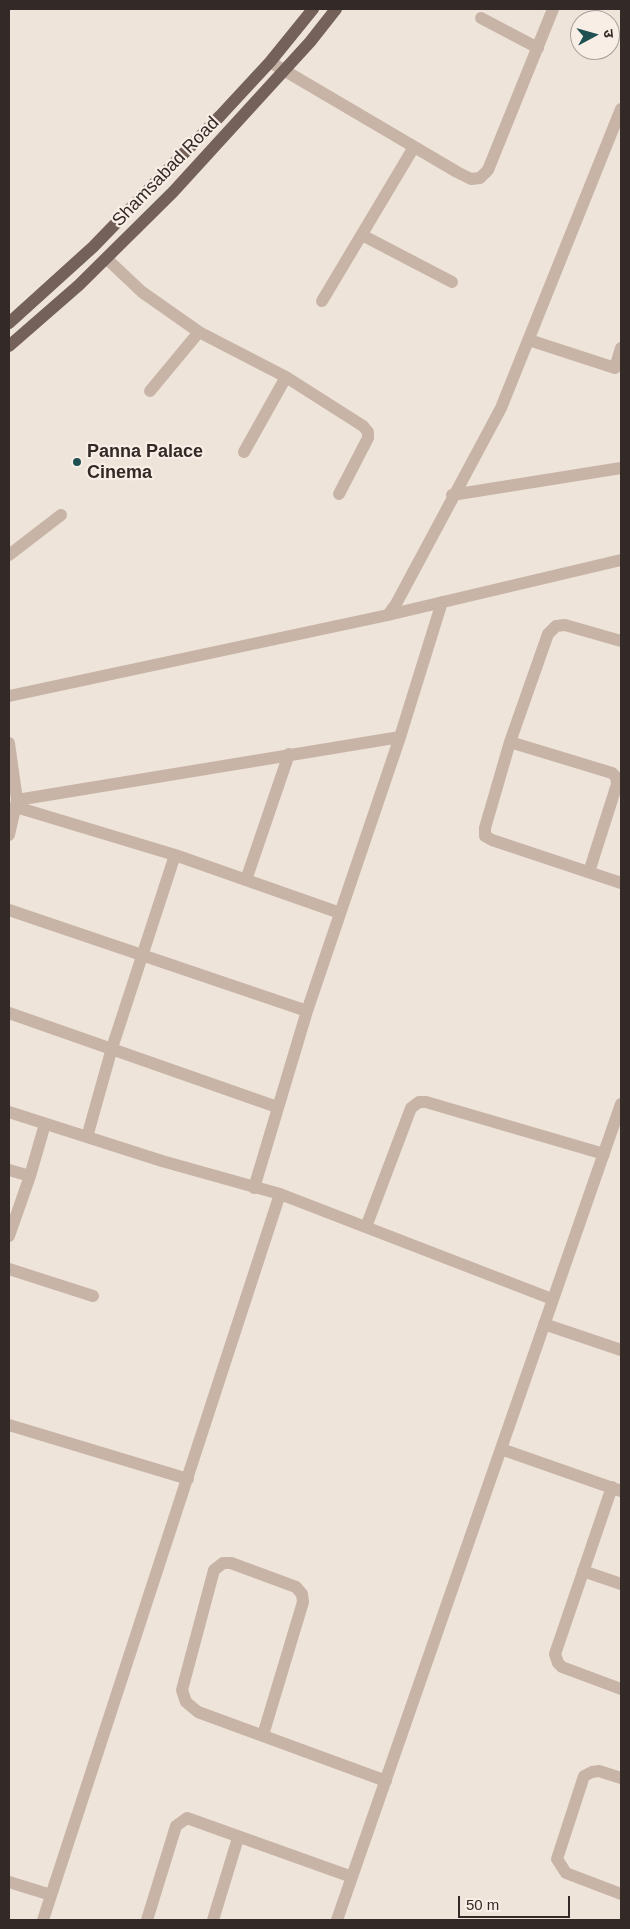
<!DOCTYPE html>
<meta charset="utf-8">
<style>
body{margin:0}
#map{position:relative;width:630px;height:1929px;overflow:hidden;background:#efe4da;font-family:Arial,"Noto Sans Devanagari",sans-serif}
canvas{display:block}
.frame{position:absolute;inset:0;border:10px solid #332a27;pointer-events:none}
.north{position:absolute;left:570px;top:10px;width:50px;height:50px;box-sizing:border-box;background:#f8eee5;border:1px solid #a9a099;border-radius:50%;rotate:84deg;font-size:14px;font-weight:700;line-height:20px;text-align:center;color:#332a27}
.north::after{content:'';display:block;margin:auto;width:18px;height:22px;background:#1f5152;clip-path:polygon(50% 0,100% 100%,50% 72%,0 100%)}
.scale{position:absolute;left:458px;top:1896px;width:112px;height:22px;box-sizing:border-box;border:2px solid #332a27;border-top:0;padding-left:6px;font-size:15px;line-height:18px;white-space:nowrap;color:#332a27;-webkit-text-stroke:4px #f8eee5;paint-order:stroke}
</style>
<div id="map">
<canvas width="630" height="1929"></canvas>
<div class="frame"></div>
<div class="north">उ</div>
<div class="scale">50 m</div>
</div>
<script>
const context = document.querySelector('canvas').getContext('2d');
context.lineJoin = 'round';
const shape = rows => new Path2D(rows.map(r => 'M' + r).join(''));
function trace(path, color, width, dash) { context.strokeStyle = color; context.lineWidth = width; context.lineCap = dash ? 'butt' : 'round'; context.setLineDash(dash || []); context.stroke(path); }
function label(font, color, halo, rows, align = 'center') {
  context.font = font + ' Arial,sans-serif'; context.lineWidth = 4.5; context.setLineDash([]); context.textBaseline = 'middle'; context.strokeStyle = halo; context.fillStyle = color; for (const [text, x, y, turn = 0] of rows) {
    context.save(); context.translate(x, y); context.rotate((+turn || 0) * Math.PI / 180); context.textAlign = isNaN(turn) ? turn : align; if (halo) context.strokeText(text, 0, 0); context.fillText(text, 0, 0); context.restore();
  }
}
const minor = shape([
 [481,18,538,48],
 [270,62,457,172,471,179,480,178,488,170,553,9],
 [362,235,452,282],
 [107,259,142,292,199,332,286,377,363,426,368,432,368,438,339,494],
 [322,301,414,147],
 [529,340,615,368,621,348],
 [150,391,199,332],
 [244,452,286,377],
 [452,495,621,468],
 [9,555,61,515],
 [388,615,396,604,501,408,621,109],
 [621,641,565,625,556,626,548,634,510,742,485,828,485,836,492,840,621,883],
 [9,696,388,615,621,560],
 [510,742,612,773,616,777,617,784,589,872],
 [9,743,17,800,9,835],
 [17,800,400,737],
 [16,807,175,855,340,913],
 [246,880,289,754],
 [9,910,307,1011],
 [9,1013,277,1107],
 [9,1112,162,1161,280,1194,552,1299],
 [87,1137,112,1048,175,855],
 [9,1170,30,1176,45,1124],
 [254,1188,307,1011,400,737,442,602],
 [366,1227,411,1108,419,1102,426,1102,604,1154],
 [9,1236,30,1176],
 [9,1269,93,1296],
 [544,1324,621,1350],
 [9,1425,188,1479],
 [501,1449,621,1491],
 [612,1487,555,1654,558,1663,562,1667,621,1689],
 [583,1571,621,1584],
 [263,1735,303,1602,302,1594,296,1587,231,1563,223,1563,214,1570,182,1690,186,1702,198,1712,386,1781],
 [621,1778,599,1771,592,1772,584,1776,557,1859,566,1873,621,1894],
 [9,1882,51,1895],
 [43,1920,280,1194],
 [147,1920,176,1826,187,1818,352,1877],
 [213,1920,238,1838],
 [337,1920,621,1104]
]);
const major = shape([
 [9,323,93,247,220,116,270,62,313,9],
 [9,346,79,285,173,192,310,42,336,9]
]);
const markers = [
 [77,462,5,"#1f5152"]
];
const streetNames = [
 ["Shamsabad Road",166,172,-46]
];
const poiNames = [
 ["Panna Palace",87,452],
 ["Cinema",87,473]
];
trace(minor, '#c7b4a7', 12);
trace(major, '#746159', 12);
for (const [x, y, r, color] of markers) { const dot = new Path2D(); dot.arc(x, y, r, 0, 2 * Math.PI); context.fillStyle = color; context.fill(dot); trace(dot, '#f8eee5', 2); }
label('18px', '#332a27', '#f8eee5', streetNames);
label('bold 18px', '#332a27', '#f8eee5', poiNames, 'left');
</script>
